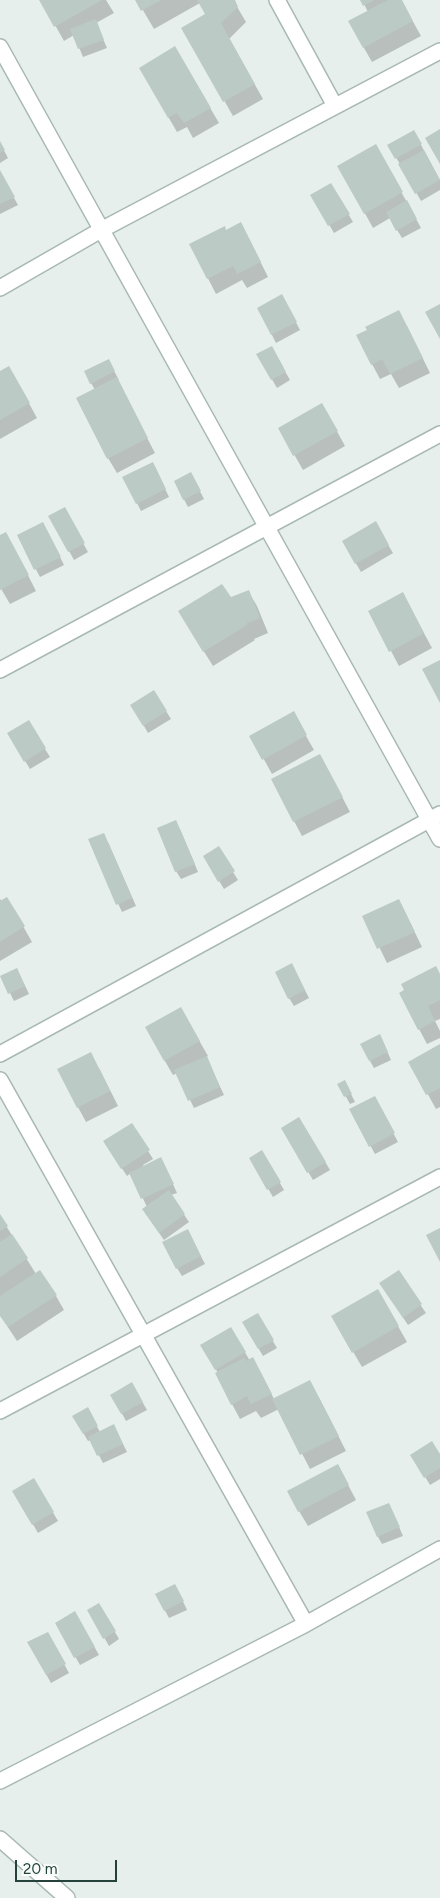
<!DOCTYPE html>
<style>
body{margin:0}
#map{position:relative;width:440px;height:1898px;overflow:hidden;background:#e6efeb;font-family:Figtree,sans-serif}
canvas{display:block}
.scale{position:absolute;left:15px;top:1860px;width:102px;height:22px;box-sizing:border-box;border:2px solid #24423a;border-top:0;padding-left:6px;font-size:15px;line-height:18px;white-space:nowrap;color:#24423a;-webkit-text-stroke:4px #f7fbf9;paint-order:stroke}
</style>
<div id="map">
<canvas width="440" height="1898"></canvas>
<div class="scale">20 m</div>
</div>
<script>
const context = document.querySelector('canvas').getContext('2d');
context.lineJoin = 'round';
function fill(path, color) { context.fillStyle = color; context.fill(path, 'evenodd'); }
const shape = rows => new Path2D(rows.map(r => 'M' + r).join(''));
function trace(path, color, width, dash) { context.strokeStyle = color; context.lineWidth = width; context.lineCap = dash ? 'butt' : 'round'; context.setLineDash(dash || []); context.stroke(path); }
const shadow = shape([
 [41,0,106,0,114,13,96,23,107,48,83,57,74,35,64,41],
 [137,0,233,0,246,22,229,39,263,99,233,116,183,28,207,15,200,3,154,29],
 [362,0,401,0,421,36,372,62,364,48,368,12],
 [175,48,219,123,193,138,187,127,177,132,140,68],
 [414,132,440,180,440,190,421,201,389,145],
 [0,143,8,158,0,163],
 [376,146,421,228,402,238,390,218,373,228,339,166],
 [0,173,18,205,0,214],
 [331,185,353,222,334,233,312,195],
 [226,231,249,239,268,277,247,288,242,280,216,294,191,245],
 [282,296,300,330,276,343,259,309],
 [407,326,430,373,399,388,391,374,380,379,372,364,369,330],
 [271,347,290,380,277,388,258,355],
 [9,367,37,418,0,439,0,372],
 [113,369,119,380,117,381,155,453,117,473,108,458,95,390,91,383],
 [322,404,345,446,303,470,279,428],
 [157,472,169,497,141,511,137,503],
 [175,482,195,482,204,499,188,507],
 [64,509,88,552,74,560,50,516],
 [375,523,393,553,361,572,343,541],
 [47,531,64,565,40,577,18,536],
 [0,536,14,548,36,591,10,604,0,587],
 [248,591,257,606,268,633,254,639,255,640,213,666,188,626,230,599],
 [411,609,432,648,399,666,391,651],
 [154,692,171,719,148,733,132,705],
 [293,713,314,750,272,774,251,736],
 [28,722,50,757,30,769,9,734],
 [328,770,350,812,302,836,272,780],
 [180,829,198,872,181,879,176,871],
 [89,840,108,842,136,906,122,912],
 [218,848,238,880,224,889,204,856],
 [7,898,32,942,0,961,0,899,2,902],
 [399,900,422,947,387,963,364,916],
 [17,969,29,994,14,1001,10,993],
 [296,973,309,998,294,1006,289,998],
 [440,976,440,1019,435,1021,440,1031,440,1038,427,1044,400,993],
 [181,1009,208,1056,206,1057,224,1095,194,1108,177,1073,173,1075,146,1028],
 [384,1044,391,1060,374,1068,370,1061],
 [440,1046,440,1107,436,1109,410,1062],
 [99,1068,118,1106,86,1122,58,1070],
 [339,1084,349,1090,355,1102,350,1104],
 [374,1097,398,1142,375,1154,351,1110],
 [299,1118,330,1170,313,1180,282,1128],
 [132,1125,153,1159,143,1165,144,1167,165,1167,177,1193,171,1195,189,1222,164,1240,148,1217,147,1207,131,1173,127,1176,109,1149],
 [262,1152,284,1190,273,1197,251,1159],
 [0,1216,36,1274,56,1296,64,1310,17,1341,0,1315],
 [192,1239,205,1264,182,1276,177,1268],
 [398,1272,426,1313,408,1325,386,1292],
 [378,1291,407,1342,362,1367,333,1317],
 [257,1314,277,1348,263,1356,243,1322],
 [231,1328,250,1361,261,1373,274,1399,318,1396,346,1451,310,1469,279,1409,261,1418,256,1411,240,1419,232,1404,218,1373,202,1345],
 [132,1384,147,1410,126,1421,112,1395],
 [87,1409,100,1432,118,1434,127,1452,103,1463,91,1440,88,1441,74,1417],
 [412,1455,440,1456,440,1479,430,1485],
 [34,1480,58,1521,38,1533,14,1491],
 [346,1481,356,1500,308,1526,299,1511],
 [389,1504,403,1536,382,1544,378,1537],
 [179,1593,187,1610,169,1618,156,1594],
 [99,1605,119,1639,109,1646,89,1611],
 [75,1613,99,1655,80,1665,56,1623],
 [47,1633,69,1673,51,1683,29,1643]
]);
const building = shape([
 [39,0,102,0,54,27],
 [135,0,161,0,141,11],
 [197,0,235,0,238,7,221,23,255,84,223,102,181,28,205,14],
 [360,0,374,0,363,6],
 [388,0,402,0,413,21,363,48,348,21],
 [96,19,104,40,78,49,70,29],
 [175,46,211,108,184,123,177,113,168,118,139,68],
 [440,129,440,164,425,138],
 [414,130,422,144,395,159,387,145],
 [0,141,5,150,0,153],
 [376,144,403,192,364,214,337,166],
 [424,150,440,180,415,194,398,164],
 [0,170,15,197,0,204],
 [331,183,350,214,328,226,310,195],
 [407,200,417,219,396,231,386,212],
 [241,222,261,262,237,274,233,266,207,279,189,244,225,226,226,230],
 [282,294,297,322,271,335,257,308],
 [440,304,440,339,425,312],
 [399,310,423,358,390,374,382,359,371,365,356,335,367,330,365,327],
 [272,346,286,372,271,380,256,354],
 [109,359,115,371,90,384,84,371],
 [9,366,30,403,0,420,0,371],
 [117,377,148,438,107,459,76,398],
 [322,403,338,431,293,456,278,428],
 [153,462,166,489,136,504,122,477],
 [191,472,201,491,183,500,174,481],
 [65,507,85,543,68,552,48,516],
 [376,521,389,545,355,564,342,541],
 [43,522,61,557,34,570,17,535],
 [6,532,29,575,0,590,0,535],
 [222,584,231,597,249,590,260,618,247,623,247,625,203,652,178,611],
 [403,592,424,633,389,652,368,611],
 [440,660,440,703,422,669],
 [154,690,167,711,143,726,130,705],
 [294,711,307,735,262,760,249,736],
 [29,720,46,748,24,762,7,733],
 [320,754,343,797,293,822,271,779],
 [176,820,195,864,175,872,157,828],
 [104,833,132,898,116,905,88,839],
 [219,846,235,871,218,882,203,856],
 [7,897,25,926,0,942,0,901],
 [399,899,415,932,377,949,362,916],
 [292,963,305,990,288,999,275,972],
 [436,966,440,974,440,1000,428,1006,435,1021,418,1030,399,993,404,990,401,984],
 [17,968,25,986,8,994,0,976],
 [181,1007,200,1041,164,1061,145,1027],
 [380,1034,388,1052,369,1061,360,1044],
 [440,1044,440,1088,426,1095,408,1062],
 [91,1052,110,1091,77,1108,57,1069],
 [207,1056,220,1087,188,1101,174,1070],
 [345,1080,352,1094,344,1097,337,1084],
 [375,1096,395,1133,369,1147,349,1109],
 [299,1117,326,1162,307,1173,281,1128],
 [132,1123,150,1150,121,1169,103,1141],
 [262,1150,281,1182,267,1190,249,1158],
 [161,1157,174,1184,141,1199,129,1173],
 [169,1190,185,1214,159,1233,142,1209],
 [0,1214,8,1226,0,1231],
 [440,1228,440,1262,426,1235],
 [188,1229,201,1256,176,1269,162,1242],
 [12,1234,28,1258,0,1277,0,1242],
 [40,1270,57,1295,8,1327,0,1316,0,1296],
 [399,1270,422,1304,403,1318,379,1283],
 [378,1289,399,1326,352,1353,331,1316],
 [258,1313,274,1340,258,1349,242,1322],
 [231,1327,246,1352,215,1370,200,1345],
 [253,1357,272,1394,251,1404,247,1396,231,1405,215,1373,244,1358,246,1361],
 [310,1380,339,1436,300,1455,272,1399],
 [132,1382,143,1402,121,1414,110,1395],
 [88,1407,98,1426,83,1434,72,1416],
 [114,1424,123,1444,97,1456,88,1437],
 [432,1441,440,1454,440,1468,424,1478,410,1455],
 [338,1464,349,1485,298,1512,287,1491],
 [34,1478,54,1512,32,1525,12,1491],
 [389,1503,400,1527,377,1537,366,1512],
 [175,1584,184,1601,164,1611,155,1594],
 [99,1603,116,1631,103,1639,87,1610],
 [75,1611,95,1647,74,1658,55,1623],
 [48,1632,66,1664,46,1675,27,1642]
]);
const minor = shape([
 [277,0,335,106],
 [0,47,440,839],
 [0,288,101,230,440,51],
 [0,670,440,434],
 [0,1054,440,814],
 [0,1080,306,1624],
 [0,1411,440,1177],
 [0,1781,306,1624,440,1549],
 [0,1839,67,1898]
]);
fill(shadow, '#0003');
fill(building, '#bbcac4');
trace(minor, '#a8b8b2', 18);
trace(minor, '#fff', 15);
</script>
